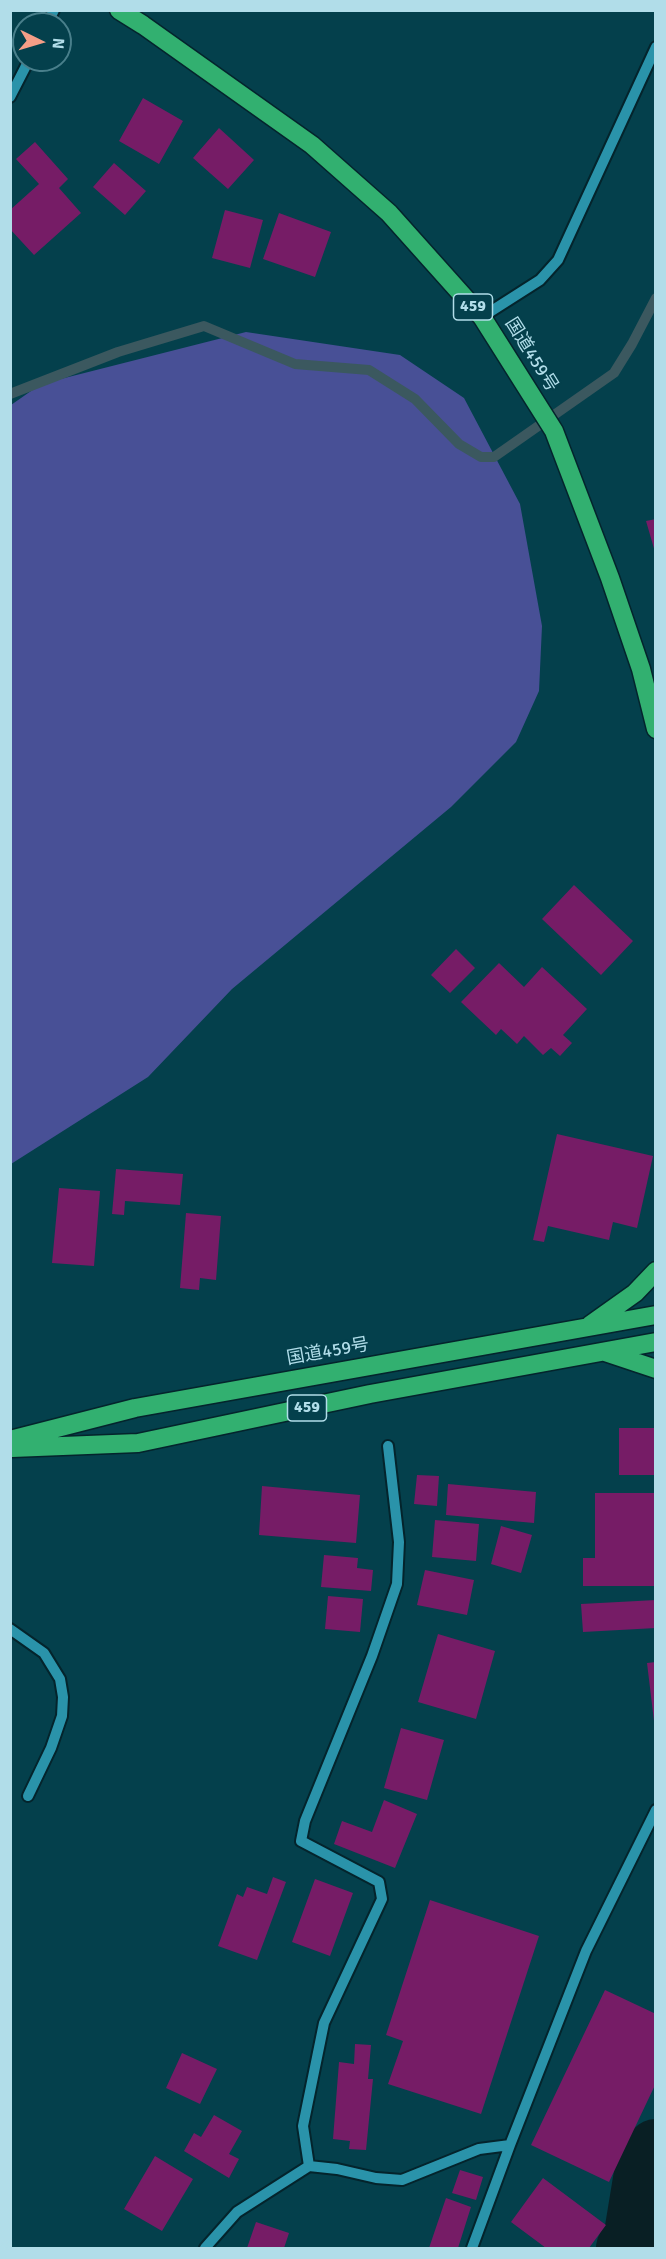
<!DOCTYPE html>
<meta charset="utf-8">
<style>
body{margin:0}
#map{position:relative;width:666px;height:2259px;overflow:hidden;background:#04404c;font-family:Signika,sans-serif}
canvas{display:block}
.frame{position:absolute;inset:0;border:12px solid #b1dde9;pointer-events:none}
.north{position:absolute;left:12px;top:12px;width:60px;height:60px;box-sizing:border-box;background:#04404c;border:2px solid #497f8b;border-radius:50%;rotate:95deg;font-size:16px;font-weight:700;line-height:24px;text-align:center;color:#b1dde9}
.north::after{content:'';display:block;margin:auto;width:21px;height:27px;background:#f49e87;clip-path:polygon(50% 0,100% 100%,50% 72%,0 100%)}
</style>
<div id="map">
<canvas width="666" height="2259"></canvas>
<div class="frame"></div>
<div class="north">N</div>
</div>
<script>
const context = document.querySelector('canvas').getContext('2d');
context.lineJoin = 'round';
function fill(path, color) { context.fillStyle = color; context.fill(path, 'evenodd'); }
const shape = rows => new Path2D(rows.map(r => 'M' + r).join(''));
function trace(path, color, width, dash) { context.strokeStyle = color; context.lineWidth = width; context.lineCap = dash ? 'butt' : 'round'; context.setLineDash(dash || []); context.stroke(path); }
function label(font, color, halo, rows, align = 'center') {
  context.font = font + ' Signika,"Noto Sans JP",sans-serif'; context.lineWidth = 4.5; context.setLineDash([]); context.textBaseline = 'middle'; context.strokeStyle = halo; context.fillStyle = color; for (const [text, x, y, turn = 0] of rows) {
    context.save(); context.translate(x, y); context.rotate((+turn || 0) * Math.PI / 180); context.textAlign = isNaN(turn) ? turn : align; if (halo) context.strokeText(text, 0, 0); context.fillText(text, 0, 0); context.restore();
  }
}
const green = shape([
 [246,332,400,355,464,398,520,504,542,626,539,691,516,742,451,807,232,989,148,1077,11,1164,11,405,41,384]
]);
const stream = shape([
 [10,394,118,352,204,326,295,364,369,370,415,399,459,444,481,457,494,457,614,373,632,344,656,298]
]);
const river = shape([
 [626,2248,634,2234,645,2167,656,2149]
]);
const building = shape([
 [143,98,183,121,159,164,119,141],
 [219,128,254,160,228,189,193,158],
 [35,142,68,179,59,188,81,213,34,255,10,229,10,210,39,184,16,159],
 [114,163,146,191,125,215,93,187],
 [225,210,263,220,250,268,212,258],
 [279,213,331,232,315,277,263,259],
 [656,519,656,552,655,552,646,521],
 [574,885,633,941,601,975,542,919],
 [456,949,475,968,450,993,431,975],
 [499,963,524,987,542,967,587,1009,563,1035,572,1043,560,1056,551,1048,543,1055,524,1036,517,1044,501,1029,496,1035,461,1002],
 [557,1134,653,1156,637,1228,613,1222,609,1240,548,1226,544,1242,533,1240],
 [116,1169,183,1174,180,1205,125,1201,124,1215,112,1214],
 [59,1188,100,1191,94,1266,52,1263],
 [186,1213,221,1216,216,1280,200,1278,199,1290,180,1288],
 [619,1428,656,1428,656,1475,619,1475],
 [417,1475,439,1476,437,1506,414,1504],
 [448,1484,536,1492,534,1523,446,1515],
 [262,1486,360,1495,356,1543,259,1535],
 [595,1493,656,1493,656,1586,583,1586,583,1558,595,1558],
 [435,1520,479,1524,476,1561,432,1557],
 [501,1526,532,1535,521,1573,491,1564],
 [324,1555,358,1558,357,1568,373,1570,371,1591,321,1587],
 [425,1570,474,1580,467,1615,417,1605],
 [328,1596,363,1599,360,1632,325,1629],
 [656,1600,656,1628,583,1632,581,1604],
 [438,1634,495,1651,476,1719,418,1702],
 [656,1662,656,1721,654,1721,647,1663],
 [401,1728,444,1740,427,1800,384,1788],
 [384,1800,417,1814,395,1868,334,1844,342,1821,372,1832],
 [273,1877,286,1882,257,1960,218,1946,237,1894,243,1897,247,1887,267,1894],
 [315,1879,353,1893,330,1956,292,1942],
 [430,1900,539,1936,481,2114,388,2084,403,2041,386,2035],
 [605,1990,656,2014,656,2083,609,2182,531,2145],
 [355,2044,371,2045,368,2079,373,2079,366,2150,349,2149,350,2141,333,2139,339,2062,354,2064],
 [182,2053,217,2069,200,2104,166,2088],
 [214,2115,242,2131,229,2154,239,2159,229,2178,184,2151,194,2133,201,2137],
 [155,2156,193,2179,162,2231,124,2209],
 [460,2170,483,2177,476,2200,452,2193],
 [543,2178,606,2225,589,2248,546,2248,511,2222],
 [446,2198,471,2207,458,2248,429,2248],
 [256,2222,289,2233,284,2248,247,2248]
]);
const minor = shape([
 [47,24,54,10],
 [10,97,29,60],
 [482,317,540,280,558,260,656,47],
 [10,1629,44,1653,60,1679,63,1697,62,1716,51,1748,28,1796],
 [309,2166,303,2126,324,2023,382,1899,379,1882,301,1841,305,1821,372,1656,397,1584,399,1542,388,1446],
 [205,2248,237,2212,309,2166,337,2169,376,2178,402,2180,479,2149,510,2145],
 [472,2248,510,2145,586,1951,656,1810]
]);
const highway = shape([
 [119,10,143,25,312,145,389,213,482,317,554,431,610,578,641,669,656,729],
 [590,1325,635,1293,656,1271],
 [605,1352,656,1369],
 [10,1440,135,1408,656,1315],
 [12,1448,138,1443,370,1394,656,1342]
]);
const shields = [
 [473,307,39],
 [307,1408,39]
];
const shieldNames = [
 ["459",473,307],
 ["459",307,1408]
];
const streetNames = [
 ["国道459号",531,355,58],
 ["国道459号",328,1352,-10]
];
fill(green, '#485096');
trace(stream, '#3b585f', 10);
trace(river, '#091f24', 60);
fill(building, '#761c66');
trace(minor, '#04242c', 14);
trace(highway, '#04242c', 21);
trace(minor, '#2a93aa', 10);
trace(highway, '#32b070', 18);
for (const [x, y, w] of shields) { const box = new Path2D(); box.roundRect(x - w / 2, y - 13, w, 26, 4.5); context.fillStyle = '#04404c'; context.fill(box); trace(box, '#b1dde9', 1.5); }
label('bold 16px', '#b1dde9', null, shieldNames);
label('18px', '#b1dde9', '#04404c', streetNames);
</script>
